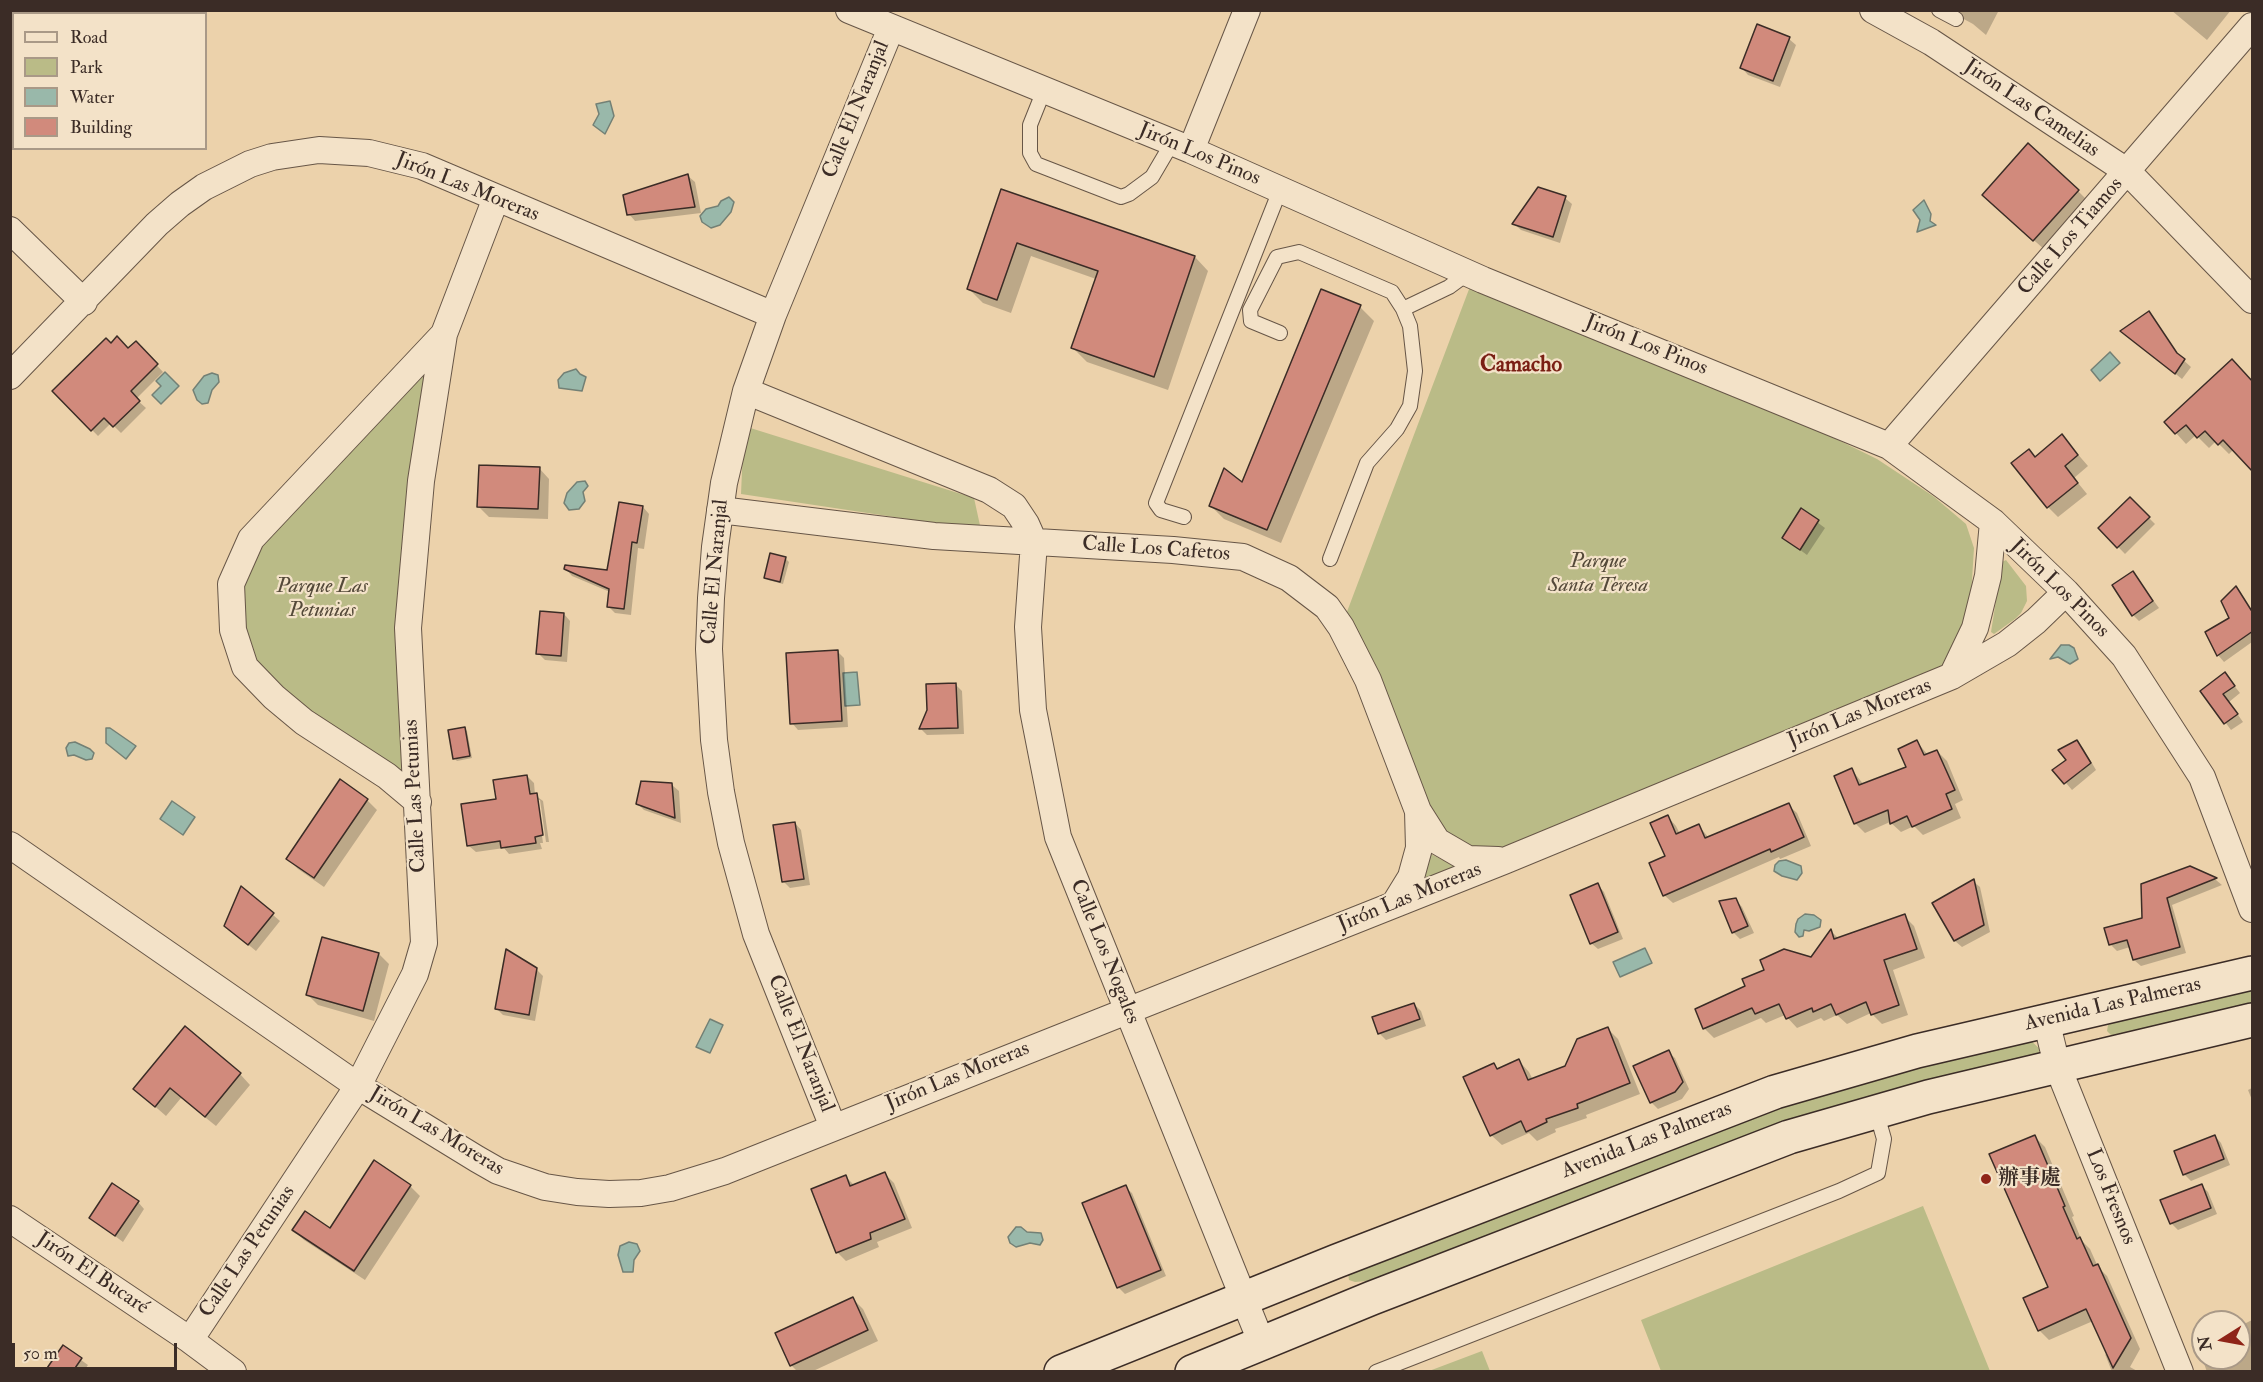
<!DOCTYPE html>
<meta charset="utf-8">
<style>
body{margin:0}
#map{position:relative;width:2263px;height:1382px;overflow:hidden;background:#ecd2ab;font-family:"IM FELL Double Pica",serif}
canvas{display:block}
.frame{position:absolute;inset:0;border:12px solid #3b2c26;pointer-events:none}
.legend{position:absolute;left:12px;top:12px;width:195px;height:138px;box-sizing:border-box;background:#f3e2c8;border:2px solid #a99987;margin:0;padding:8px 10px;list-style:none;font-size:18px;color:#3b2c26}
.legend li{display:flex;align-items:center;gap:12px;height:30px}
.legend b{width:30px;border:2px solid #a99987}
.north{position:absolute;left:2191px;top:1310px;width:60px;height:60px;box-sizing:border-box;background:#f3e2c8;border:2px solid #a99987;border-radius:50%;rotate:259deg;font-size:16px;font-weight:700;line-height:24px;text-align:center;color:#3b2c26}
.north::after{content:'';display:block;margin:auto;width:21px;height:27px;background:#8f2418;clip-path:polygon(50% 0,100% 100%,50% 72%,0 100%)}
.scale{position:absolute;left:12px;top:1343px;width:165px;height:27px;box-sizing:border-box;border:3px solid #3b2c26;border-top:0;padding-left:8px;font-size:18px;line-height:21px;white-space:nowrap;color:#3b2c26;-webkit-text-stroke:4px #f3e2c8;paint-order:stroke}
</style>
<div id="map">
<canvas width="2263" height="1382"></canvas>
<div class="frame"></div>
<ul class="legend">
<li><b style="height:8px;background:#f3e2c8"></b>Road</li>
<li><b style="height:16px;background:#babb87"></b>Park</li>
<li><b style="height:16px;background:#99b8aa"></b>Water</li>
<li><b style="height:16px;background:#d18a7c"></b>Building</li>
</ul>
<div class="north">N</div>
<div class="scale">50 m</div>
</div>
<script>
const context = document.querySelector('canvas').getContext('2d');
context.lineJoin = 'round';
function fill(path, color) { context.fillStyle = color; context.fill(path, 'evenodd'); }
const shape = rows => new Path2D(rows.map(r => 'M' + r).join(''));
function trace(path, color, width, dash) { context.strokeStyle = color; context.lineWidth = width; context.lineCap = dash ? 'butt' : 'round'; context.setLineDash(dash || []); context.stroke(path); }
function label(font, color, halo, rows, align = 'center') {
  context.font = font + ' "IM FELL Double Pica","Noto Serif SC",serif'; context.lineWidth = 4.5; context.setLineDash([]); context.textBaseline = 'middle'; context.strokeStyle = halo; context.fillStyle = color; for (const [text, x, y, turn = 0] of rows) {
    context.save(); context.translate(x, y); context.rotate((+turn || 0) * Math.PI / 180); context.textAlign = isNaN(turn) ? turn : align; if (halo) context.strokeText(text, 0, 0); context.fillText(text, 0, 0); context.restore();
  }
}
const green = shape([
 [1471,284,1789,416,1877,459,1933,496,1966,524,1974,548,1971,596,1960,643,1940,676,1520,846,1487,849,1468,846,1437,828,1345,617],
 [434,364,405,777,307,713,255,664,243,631,241,588,256,548],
 [744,426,974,498,981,530,741,494],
 [2006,560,2026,586,2027,601,2021,613,2015,619,1994,634,1991,632,2002,562],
 [1429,853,1458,868,1419,883],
 [2252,985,2252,1009,2112,1036,2107,1031,2108,1025,2112,1023],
 [2030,1040,2040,1049,2037,1058,1394,1278,1379,1276,1367,1281,1355,1282,1349,1280,1348,1273,1784,1101],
 [1923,1206,1990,1371,1661,1371,1641,1320],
 [1482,1351,1490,1371,1429,1371]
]);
const water = shape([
 [610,101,614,116,605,134,593,125,599,114,596,104,610,101],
 [729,197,734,202,731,212,720,225,711,228,702,222,700,216,706,209,718,206,721,201,729,197],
 [1924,200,1931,214,1930,221,1936,225,1917,232,1920,220,1913,210,1924,200],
 [2110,352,2120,363,2100,381,2091,370,2110,352],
 [576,369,580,374,586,377,582,391,559,388,558,380,564,373,576,369],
 [165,372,179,386,161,404,152,395,161,386,156,381,165,372],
 [212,373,218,375,219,382,212,390,208,403,202,404,197,400,193,390,204,376,212,373],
 [585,481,588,486,583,492,585,501,579,509,569,510,564,503,567,493,577,482,585,481],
 [2061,645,2069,645,2074,648,2078,659,2070,664,2058,657,2050,659,2061,645],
 [857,672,860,705,845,706,843,673,857,672],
 [106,728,110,728,136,746,126,759,106,743,106,728],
 [75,742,90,749,94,753,92,759,86,760,74,755,68,756,66,748,69,743,75,742],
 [172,801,195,817,183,835,160,819,172,801],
 [1786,860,1801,866,1802,873,1797,880,1782,876,1774,871,1775,865,1779,861,1786,860],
 [1805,914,1814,915,1821,920,1820,927,1809,931,1804,930,1803,936,1799,937,1795,932,1796,924,1798,919,1805,914],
 [1645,948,1652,963,1620,977,1613,962,1645,948],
 [710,1019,723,1025,710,1053,696,1047,710,1019],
 [1016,1227,1021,1227,1027,1232,1041,1233,1043,1240,1040,1245,1030,1243,1016,1247,1010,1243,1008,1237,1016,1227],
 [629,1242,637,1244,640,1251,634,1260,633,1272,623,1272,618,1255,620,1246,629,1242]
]);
const shadow = shape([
 [1938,10,1999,10,1986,35,1973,24,1960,17],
 [2171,10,2231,10,2207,40],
 [1789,39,1796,45,1780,87,1748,75,1742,68],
 [688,176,695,182,701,213,635,221,629,214],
 [1002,191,1195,257,1208,271,1168,390,1087,362,1073,348,1096,279,1031,256,1011,313,983,303,969,289],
 [2078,191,2088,201,2045,250,1994,205],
 [1565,198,1572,204,1560,243,1521,230,1514,224],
 [1360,307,1374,321,1281,543,1224,519,1210,505,1242,484],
 [2149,313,2181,358,2191,367,2182,379,2122,331],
 [136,343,163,372,136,399,146,408,121,433,111,423,98,436,54,391,111,345,129,350],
 [2232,362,2234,449,2229,454,2216,441,2209,448,2196,435,2186,444,2166,422],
 [2062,436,2088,466,2074,478,2087,494,2058,517,2048,507,2035,458],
 [539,468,549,479,548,519,489,517,479,507],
 [2130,499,2155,524,2125,554,2100,528],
 [643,507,649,514,644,549,638,548,631,615,615,613,608,606,610,592,572,576,566,569,608,572],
 [1801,510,1825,528,1807,555,1784,538],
 [771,555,786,559,789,562,783,584,768,580,765,577],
 [2133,573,2159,608,2139,621,2133,615],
 [2236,588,2252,611,2252,642,2224,662,2218,655,2230,618],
 [564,614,570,621,567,662,545,660,538,653],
 [837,651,844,658,848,727,798,730,792,723],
 [2225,674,2240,693,2229,702,2243,722,2231,730,2202,691],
 [955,684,962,691,964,734,927,735,921,729,929,711],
 [464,728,467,731,472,758,457,761,454,758],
 [2077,741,2083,748,2096,770,2072,790,2055,770,2068,760],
 [1917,742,1928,755,1937,751,1947,761,1963,800,1955,804,1961,818,1923,835,1914,826,1901,832,1890,822,1865,833,1855,823,1852,770,1864,785,1908,768],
 [527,776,534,783,535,795,543,801,549,842,546,842,540,800,537,800,543,843,540,843,542,849,509,854,504,848,476,852,469,846,497,800],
 [672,785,679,791,681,823,644,810,637,803],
 [367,800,377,810,324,887,298,869,288,859],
 [1788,805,1797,813,1811,846,1780,859,1779,857,1673,903,1664,895,1668,817,1676,826,1680,834,1699,826,1709,838],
 [795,823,801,830,810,885,790,888,784,882],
 [2190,867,2216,880,2222,885,2172,905,2186,953,2141,966,2134,960,2130,947,2117,951,2110,944,2143,919],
 [1973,881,1980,887,1990,932,1962,947,1955,941,1934,903],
 [1598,885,1604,892,1623,939,1598,949,1591,943],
 [242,888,280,921,256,951,233,932],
 [1736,900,1742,907,1754,933,1740,939,1733,932],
 [1904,916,1914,926,1925,958,1893,970,1908,1015,1882,1024,1871,1013,1847,1024,1837,1015,1824,1021,1821,1018,1797,1028,1785,1015,1766,1023,1761,1018,1714,1038,1704,1028,1811,959,1831,931,1839,939],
 [379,954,389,964,374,1021,318,1005,308,995],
 [536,969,543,976,535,1021,503,1015,497,1009],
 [1414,1004,1421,1011,1426,1026,1386,1040,1379,1033],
 [1608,1029,1618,1039,1640,1094,1586,1115,1587,1118,1555,1129,1556,1132,1537,1141,1529,1133,1502,1145,1491,1135,1494,1064,1499,1070,1519,1061,1529,1072,1533,1080,1566,1067],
 [1668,1052,1675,1058,1689,1089,1682,1099,1658,1109,1651,1102],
 [240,1074,250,1085,216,1126,181,1098,166,1116,135,1089],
 [2252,1088,2252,1100,2248,1090],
 [2215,1136,2221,1143,2230,1165,2191,1181,2184,1174],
 [2035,1137,2045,1147,2074,1216,2072,1217,2082,1241,2090,1249,2098,1267,2107,1276,2140,1349,2130,1367,2139,1372,2112,1372,2105,1354,2109,1356,2093,1321,2049,1340,2039,1330,2050,1288],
 [885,1174,894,1183,912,1228,877,1242,879,1247,846,1261,837,1252,846,1177,855,1186],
 [2201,1185,2208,1192,2217,1214,2178,1230,2171,1223],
 [410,1186,420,1196,365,1280,304,1240,294,1230,331,1230],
 [1125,1187,1132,1193,1166,1276,1125,1294,1118,1287],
 [138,1202,144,1209,123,1242,91,1218],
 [853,1299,863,1309,878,1341,811,1372,798,1372,791,1365,777,1334],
 [2236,1319,2242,1325,2252,1320,2252,1372,2207,1372,2194,1335,2203,1331,2203,1358,2239,1358,2239,1322,2229,1322],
 [63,1347,88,1365,83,1372,47,1372]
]);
const building = shape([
 [1757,24,1790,37,1773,81,1740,68,1757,24],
 [2028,143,2079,190,2033,241,1982,195,2028,143],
 [688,174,695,207,627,215,623,195,688,174],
 [1538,187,1566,196,1553,237,1512,224,1538,187],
 [1001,189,1195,256,1154,377,1071,348,1098,271,1017,243,997,300,967,289,1001,189],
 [1321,289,1361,305,1267,530,1209,506,1224,468,1242,482,1321,289],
 [2149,311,2177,353,2185,359,2175,374,2120,331,2149,311],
 [117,336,128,348,136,341,158,364,131,391,140,401,113,427,104,418,91,431,52,391,106,338,111,343,117,336],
 [2232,359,2253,382,2253,472,2223,440,2218,445,2205,431,2197,438,2186,425,2175,434,2164,422,2232,359],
 [2062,434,2078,455,2065,466,2078,483,2047,508,2011,463,2029,449,2035,457,2062,434],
 [479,465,540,467,538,509,477,507,479,465],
 [2130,497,2150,517,2117,548,2098,528,2130,497],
 [619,502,643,506,637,543,632,542,624,609,607,607,609,589,564,569,565,565,607,570,619,502],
 [1801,508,1819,520,1800,550,1782,538,1801,508],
 [770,553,786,557,780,582,764,578,770,553],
 [2133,571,2153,601,2132,616,2112,585,2133,571],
 [2236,586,2253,613,2253,631,2217,656,2205,632,2229,618,2221,601,2236,586],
 [540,611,564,613,561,656,536,654,540,611],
 [838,650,842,721,790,724,786,653,838,650],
 [2225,672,2235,686,2223,694,2238,714,2224,724,2200,691,2225,672],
 [956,683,958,728,919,729,927,710,926,684,956,683],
 [465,727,470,756,453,759,448,730,465,727],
 [1917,740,1924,755,1937,750,1955,790,1946,794,1952,809,1912,827,1907,816,1890,824,1888,810,1854,824,1834,776,1852,768,1859,785,1906,767,1898,749,1917,740],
 [2077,740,2091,763,2064,784,2052,770,2066,760,2058,750,2077,740],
 [527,775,530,794,537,793,543,835,535,837,536,843,501,848,500,841,467,846,461,804,496,799,493,780,527,775],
 [340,779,368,799,314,878,286,859,340,779],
 [641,781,672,783,675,818,636,804,641,781],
 [1789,803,1804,837,1771,852,1770,849,1663,896,1649,863,1665,856,1650,823,1668,815,1676,834,1699,824,1705,838,1789,803],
 [795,822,804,879,782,882,773,825,795,822],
 [2190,866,2217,878,2167,898,2180,947,2133,960,2127,940,2109,945,2104,928,2142,918,2141,884,2190,866],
 [1974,879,1984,925,1954,941,1932,903,1974,879],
 [1598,883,1618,932,1590,944,1570,895,1598,883],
 [241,886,274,913,248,945,224,926,241,886],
 [1736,898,1748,926,1732,933,1719,901,1736,898],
 [1905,914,1917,949,1884,960,1899,1005,1871,1015,1866,1002,1836,1015,1831,1004,1813,1012,1812,1008,1786,1019,1779,1004,1755,1014,1752,1008,1703,1029,1695,1009,1745,986,1742,979,1764,970,1760,960,1784,949,1811,957,1831,929,1834,939,1905,914],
 [322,937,379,953,363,1011,306,995,322,937],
 [506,949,537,968,529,1015,495,1009,506,949],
 [1414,1003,1420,1019,1378,1034,1372,1017,1414,1003],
 [185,1026,241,1073,205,1117,170,1088,155,1107,133,1089,185,1026],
 [1608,1027,1630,1083,1577,1104,1578,1108,1546,1119,1547,1122,1526,1132,1521,1121,1490,1136,1463,1077,1494,1063,1497,1069,1519,1059,1528,1080,1565,1066,1577,1039,1608,1027],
 [1669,1050,1683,1082,1675,1092,1650,1103,1633,1066,1669,1050],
 [2035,1135,2065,1206,2063,1207,2077,1239,2080,1237,2093,1266,2098,1264,2131,1338,2113,1368,2086,1309,2038,1331,2023,1298,2048,1287,1989,1154,2035,1135],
 [2215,1135,2224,1159,2183,1175,2174,1151,2215,1135],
 [374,1160,411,1185,354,1271,292,1230,305,1211,330,1228,374,1160],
 [885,1172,905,1219,870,1233,871,1239,836,1253,811,1189,846,1175,850,1186,885,1172],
 [112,1183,139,1201,115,1236,89,1218,112,1183],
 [2202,1184,2211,1208,2170,1224,2160,1200,2202,1184],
 [1126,1185,1161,1270,1117,1288,1082,1203,1126,1185],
 [853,1297,868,1330,790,1366,775,1333,853,1297],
 [63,1345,82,1358,73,1371,45,1371,63,1345]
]);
const service = shape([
 [1939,10,1956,19],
 [1044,90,1030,125,1030,153,1036,164,1121,197,1129,194,1152,177,1172,143],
 [1403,309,1449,287,1468,273],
 [1280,333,1251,321,1250,310,1277,257,1299,252,1392,292,1403,309,1410,326,1415,371,1410,406,1397,429,1367,463,1330,559],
 [1184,517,1161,510,1156,503,1280,190],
 [1376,1372,1839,1191,1878,1173,1884,1139,1876,1111]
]);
const minor = shape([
 [849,10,1191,150,1483,280,1889,446,1993,522,2066,592,2124,656,2202,777,2252,909],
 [1873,10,1931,42,2128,172,2252,300],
 [1191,150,1247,10],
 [10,230,84,302],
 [10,376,157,224,180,204,204,187,250,164,272,157,319,150,369,153,422,166,773,315],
 [746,391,989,490,1014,506,1026,524,1034,542,1028,627,1033,710,1058,837,1262,1344],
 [1889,446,2252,26],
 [720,510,934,536,1173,550,1243,557,1289,578,1327,607,1341,627,1368,680,1418,811,1419,848,1411,877,1395,903],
 [1952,676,1975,628,1988,576,1993,522],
 [418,802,387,776,304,722,274,697,245,667,233,630,231,584,251,539,444,334],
 [1418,811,1437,841,1468,859,1498,860],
 [10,845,358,1086,477,1159,498,1171,545,1187,577,1192,609,1194,641,1193,670,1188,725,1171,1504,861,1952,676,2007,644,2036,621,2066,592],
 [2046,1020,2057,1065,2180,1372],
 [833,1127,756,934,731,843,721,792,714,740,709,649,711,598,715,547,724,483,746,391,773,315,891,28],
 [10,1219,190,1340,233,1372],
 [190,1340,358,1086,415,974,424,943,408,628,421,481,444,334,496,198]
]);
const secondary = shape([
 [1061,1372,1337,1261,1775,1092,1917,1051,2252,973],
 [1192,1372,1372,1298,1789,1137,1928,1097,2252,1020]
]);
const markers = [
 [1986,1179,6,"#8f2418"]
];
const streetNames = [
 ["Jirón Las Camelias",2031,109,34],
 ["Calle El Naranjal",857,110,-68],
 ["Jirón Los Pinos",1199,155,23],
 ["Jirón Las Moreras",467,188,22],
 ["Calle Los Tiamos",2071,237,-49],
 ["Jirón Los Pinos",1646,346,22],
 ["Calle Los Cafetos",1156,550,4],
 ["Calle El Naranjal",716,572,-85],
 ["Jirón Los Pinos",2059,589,45],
 ["Jirón Las Moreras",1860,714,-22],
 ["Calle Las Petunias",416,796,-93],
 ["Jirón Las Moreras",1410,898,-22],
 ["Calle Los Nogales",1104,952,68],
 ["Avenida Las Palmeras",2113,1005,-13],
 ["Calle El Naranjal",800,1044,68],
 ["Jirón Las Moreras",958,1077,-22],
 ["Jirón Las Moreras",436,1132,31],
 ["Avenida Las Palmeras",1647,1141,-21],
 ["Los Fresnos",2110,1197,68],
 ["Calle Las Petunias",248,1252,-56],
 ["Jirón El Bucaré",92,1274,34]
];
const parkNames = [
 ["Parque",1598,562],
 ["Santa Teresa",1598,586],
 ["Parque Las",322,587],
 ["Petunias",322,611]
];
const poiNames = [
 ["辦事處",1998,1179]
];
const neighbourhoodNames = [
 ["Camacho",1521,366]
];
fill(green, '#babb87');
fill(water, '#99b8aa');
trace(water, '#738075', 1.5);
fill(shadow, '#0003');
fill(building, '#d18a7c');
trace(building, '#3b2c26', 1.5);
trace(service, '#675647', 16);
trace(minor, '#675647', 28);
trace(secondary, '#3b2c26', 36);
trace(service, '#f3e2c8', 14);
trace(minor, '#f3e2c8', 26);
trace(secondary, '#f3e2c8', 33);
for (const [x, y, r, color] of markers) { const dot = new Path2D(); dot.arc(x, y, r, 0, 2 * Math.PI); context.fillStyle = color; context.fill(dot); trace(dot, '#f3e2c8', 2); }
label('21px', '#3b2c26', '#f3e2c8', streetNames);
label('italic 21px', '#544939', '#f3e2c8', parkNames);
label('bold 21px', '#3b2c26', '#f3e2c8', poiNames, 'left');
label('bold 22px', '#7a1f14', '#f3e2c8', neighbourhoodNames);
</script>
